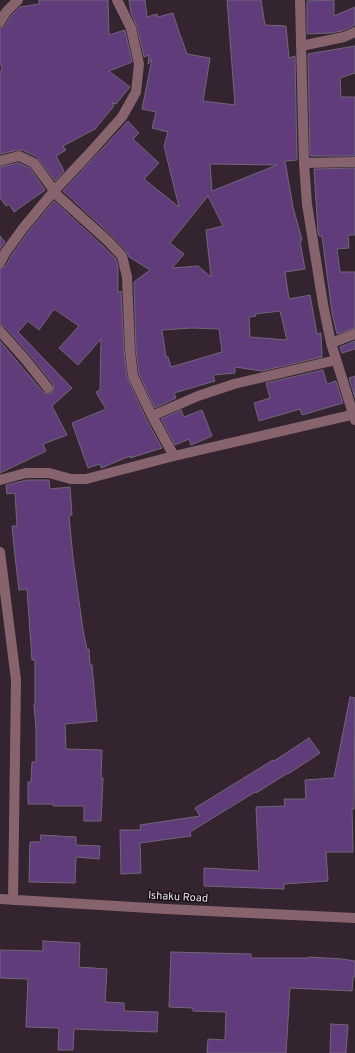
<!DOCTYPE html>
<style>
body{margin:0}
canvas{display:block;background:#342430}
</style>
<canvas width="355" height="1053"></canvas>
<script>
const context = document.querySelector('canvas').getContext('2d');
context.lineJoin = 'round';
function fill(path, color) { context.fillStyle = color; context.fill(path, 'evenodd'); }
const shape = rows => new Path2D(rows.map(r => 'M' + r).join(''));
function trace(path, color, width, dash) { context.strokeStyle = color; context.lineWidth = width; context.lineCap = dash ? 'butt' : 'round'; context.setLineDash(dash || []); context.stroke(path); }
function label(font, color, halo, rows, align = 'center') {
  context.font = font + ' Overpass,sans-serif'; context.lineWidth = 3; context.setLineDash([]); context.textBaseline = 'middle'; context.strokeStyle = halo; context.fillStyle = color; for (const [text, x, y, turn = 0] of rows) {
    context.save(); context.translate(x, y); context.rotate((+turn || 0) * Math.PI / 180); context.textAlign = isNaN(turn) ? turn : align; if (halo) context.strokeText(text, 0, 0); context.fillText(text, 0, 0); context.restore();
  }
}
const building = shape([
 [39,0,108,0,109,35,125,30,132,62,109,71,130,87,116,104,112,103,114,106,95,129,63,146,66,150,56,156,64,171,55,181,37,157,22,150,18,150,0,154,0,77,2,65,0,65,0,28,5,26,11,16,20,7,39,4,39,0],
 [129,0,145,0,147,17,157,14,158,17,173,13,178,29,187,54,210,58,203,101,235,105,227,0,261,0,265,25,286,26,289,58,295,56,297,160,285,161,293,207,302,240,300,241,305,269,285,272,289,299,310,295,317,334,321,333,322,357,262,371,235,367,235,373,213,375,215,381,174,393,176,398,155,408,139,374,136,350,134,282,150,270,129,257,127,252,112,236,63,191,128,121,139,133,133,139,159,163,144,179,179,207,164,146,168,132,152,128,156,112,142,109,152,59,148,64,149,55,144,57,137,27,131,13,129,0],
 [210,164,277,165,212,191,210,164],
 [208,196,223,226,206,230,211,277,198,266,172,268,184,254,170,243,208,196],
 [280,311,287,340,250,337,249,317,256,316,255,314,280,311],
 [192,328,219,329,222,352,171,367,168,357,166,357,162,330,192,328],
 [334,0,334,16,355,7,355,25,342,31,330,33,307,34,307,1,334,0],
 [355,46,355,73,340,78,341,97,355,97,355,156,310,156,308,54,355,46],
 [18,163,30,168,45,190,14,212,9,204,6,206,0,198,0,167,18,163],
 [355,168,355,235,348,235,349,248,337,249,340,272,355,272,355,328,337,334,332,313,322,236,319,236,318,232,314,169,355,168],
 [54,201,103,246,116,259,118,268,118,293,121,291,124,351,127,377,146,419,162,448,130,458,130,456,101,468,100,464,88,468,72,423,106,409,96,392,100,390,101,339,78,365,59,348,79,326,54,309,39,330,28,321,18,332,72,388,52,406,67,435,43,444,46,451,0,473,0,341,43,392,49,394,52,393,54,387,53,384,30,355,5,327,0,325,0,269,6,266,11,256,29,231,54,201],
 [0,236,5,242,0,249,0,236],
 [355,341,355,349,342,353,340,347,355,341],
 [323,370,327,384,336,381,343,403,302,415,300,409,259,421,254,403,270,398,266,383,323,370],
 [355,376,355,398,349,378,355,376],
 [181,410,184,417,202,410,212,436,191,445,189,439,175,445,161,419,181,410],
 [27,480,49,480,50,489,70,487,72,515,69,516,73,558,83,630,87,649,89,649,90,665,92,665,97,721,65,724,66,749,102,750,101,778,103,778,101,821,84,821,84,806,53,806,53,804,28,804,28,782,31,782,32,762,36,762,36,729,34,704,35,704,35,660,32,660,27,589,19,590,15,556,12,526,17,526,15,493,7,494,6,485,27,480],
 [350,697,355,698,354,809,352,809,353,852,326,852,328,881,284,884,284,889,204,886,204,868,259,871,256,807,285,806,284,799,306,799,305,780,334,778,350,697],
 [309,738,320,753,288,774,288,773,256,793,255,792,190,832,191,836,140,843,141,873,121,874,120,830,141,830,140,825,200,816,195,808,273,760,274,761,309,738],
 [41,835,76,837,76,845,100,846,99,859,76,857,75,883,29,882,30,842,40,842,41,835],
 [43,941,80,943,79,967,107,969,105,1002,124,1003,124,1011,158,1012,157,1032,74,1029,73,1050,58,1050,59,1028,26,1027,28,979,0,978,0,950,43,951,43,941],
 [171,952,251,954,251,958,309,958,309,957,342,959,355,961,355,977,353,977,352,991,290,988,286,1053,207,1053,208,1039,225,1040,226,1012,193,1011,193,1008,169,1007,171,952],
 [331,1024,348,1025,346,1053,330,1053,331,1024]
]);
const minor = shape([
 [300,0,304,163,307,204,323,304,331,343,355,420],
 [0,22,6,12,18,0],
 [301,46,344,37,355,32],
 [0,161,19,156,34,163,58,196,108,241,122,256,127,277,130,351,133,376,152,416,174,456],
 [304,163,355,162],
 [0,263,5,253,24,227,54,191,87,156,122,117,136,92,139,64,131,28,117,0],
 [0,331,25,359,48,388],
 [331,343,355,334],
 [152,416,198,396,234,384,336,360],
 [0,480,26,473,49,473,71,479,86,479,174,456,355,414],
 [0,552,16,680,13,900],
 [0,899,166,909,355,918]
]);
const streetNames = [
 ["Ishaku Road",178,898,3]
];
fill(building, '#603d7a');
trace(building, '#706679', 1);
trace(minor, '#87646d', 10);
label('11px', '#eadfe7', '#171015', streetNames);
</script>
